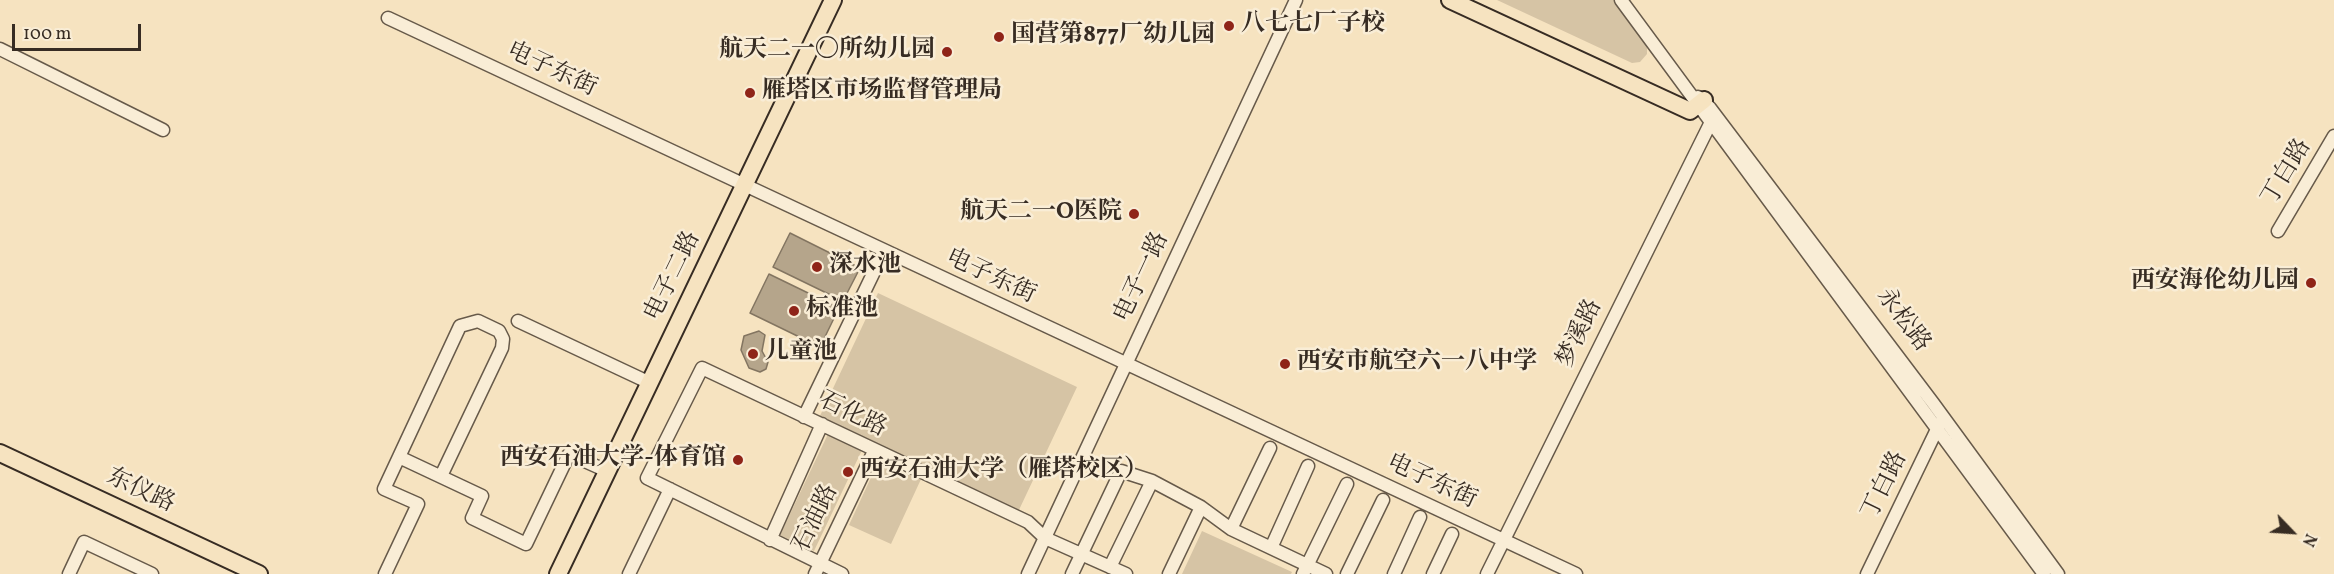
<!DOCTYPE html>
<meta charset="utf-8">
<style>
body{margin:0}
#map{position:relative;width:2334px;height:574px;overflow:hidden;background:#f6e3c0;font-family:Vollkorn,serif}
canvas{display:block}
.north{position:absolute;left:2262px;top:502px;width:60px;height:60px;-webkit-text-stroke:4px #f9edd6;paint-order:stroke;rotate:115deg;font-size:16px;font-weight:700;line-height:24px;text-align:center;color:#372c23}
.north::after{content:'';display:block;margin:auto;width:21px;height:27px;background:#372c23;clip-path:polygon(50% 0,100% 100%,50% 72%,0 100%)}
.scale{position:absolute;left:12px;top:24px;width:129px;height:27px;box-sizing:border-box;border:3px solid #372c23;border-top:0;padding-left:8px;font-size:18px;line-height:21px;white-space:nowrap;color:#372c23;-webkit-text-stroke:4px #f9edd6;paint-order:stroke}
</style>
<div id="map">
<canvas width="2334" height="574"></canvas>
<div class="north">N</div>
<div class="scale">100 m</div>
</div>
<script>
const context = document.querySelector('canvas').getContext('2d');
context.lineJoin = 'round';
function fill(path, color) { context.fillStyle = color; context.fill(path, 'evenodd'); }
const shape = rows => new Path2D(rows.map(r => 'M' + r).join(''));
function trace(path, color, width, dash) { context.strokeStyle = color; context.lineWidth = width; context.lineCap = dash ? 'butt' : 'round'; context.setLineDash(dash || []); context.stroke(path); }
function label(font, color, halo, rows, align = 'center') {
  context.font = font + ' Vollkorn,"Noto Serif SC",serif'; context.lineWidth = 5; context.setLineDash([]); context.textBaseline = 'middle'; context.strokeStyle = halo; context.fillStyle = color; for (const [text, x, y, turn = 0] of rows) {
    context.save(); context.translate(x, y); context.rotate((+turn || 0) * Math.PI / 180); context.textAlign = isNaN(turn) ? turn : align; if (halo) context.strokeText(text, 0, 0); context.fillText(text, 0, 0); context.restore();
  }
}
const green = shape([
 [1497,0,1615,0,1647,45,1647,54,1640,62,1632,63],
 [878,293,1077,387,1018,512,819,418],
 [828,434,862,450,814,551,780,535],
 [880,458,922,477,891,544,849,525],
 [1202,531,1292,572,1291,574,1182,574]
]);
const water = shape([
 [790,233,860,268,843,301,773,267,790,233],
 [769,274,839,308,820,347,750,313,769,274],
 [759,331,765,335,762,351,768,362,766,369,760,372,749,368,741,350,744,336,759,331]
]);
const minor = shape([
 [1621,0,2044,574],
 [388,18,1576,574],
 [0,49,163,130],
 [1698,97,1710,108,1933,403,2058,574],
 [2278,231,2334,136],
 [518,321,650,383],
 [804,417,884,251],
 [399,457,482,496,472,518,526,544,569,454,607,471],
 [1201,507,1231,529,1326,574],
 [1231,529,1270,448],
 [770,540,822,424],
 [1271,548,1308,466],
 [1110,567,1152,481],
 [69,574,84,542,152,574],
 [385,574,418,504,384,489,460,326,478,321,499,331,503,339,502,348,441,476],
 [629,574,670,489],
 [815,574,874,451],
 [842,574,647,478,702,368,1028,522,1045,538,1126,574],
 [1028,574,1296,0],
 [1072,574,1121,471,1152,481,1201,507,1169,574],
 [1303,574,1347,484],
 [1347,574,1383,500],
 [1394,574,1420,517],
 [1433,574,1452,534],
 [1487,574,1713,118],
 [1867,574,1940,423]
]);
const major = shape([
 [1450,0,1690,111,1704,100],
 [0,453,259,574],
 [558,574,833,0]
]);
const markers = [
 [1229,26,6,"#8f2418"],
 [999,37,6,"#8f2418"],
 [947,52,6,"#8f2418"],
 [750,93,6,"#8f2418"],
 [1134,214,6,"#8f2418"],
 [817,267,6,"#8f2418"],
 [2311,283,6,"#8f2418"],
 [794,311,6,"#8f2418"],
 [753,354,6,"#8f2418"],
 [1285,364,6,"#8f2418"],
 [738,460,6,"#8f2418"],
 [848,472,6,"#8f2418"]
];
const poiNames = [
 ["八七七厂子校",1241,26],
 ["国营第877厂幼儿园",1011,37],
 ["航天二一〇所幼儿园",935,52,"right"],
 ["雁塔区市场监督管理局",762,93],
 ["航天二一O医院",1122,214,"right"],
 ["深水池",829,267],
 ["西安海伦幼儿园",2299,283,"right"],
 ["标准池",806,311],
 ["儿童池",765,354],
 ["西安市航空六一八中学",1297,364],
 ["西安石油大学-体育馆",726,460,"right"],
 ["西安石油大学（雁塔校区）",860,472]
];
const streetNames = [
 ["电子东街",551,71,25],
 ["丁白路",2288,173,-59],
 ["电子二路",674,277,-64],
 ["电子东街",990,278,25],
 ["电子一路",1143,278,-65],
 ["永松路",1902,321,53],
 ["梦溪路",1581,334,-64],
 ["石化路",852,416,26],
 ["电子东街",1431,483,25],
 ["丁白路",1886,486,-64],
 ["东仪路",140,492,25],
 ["石油路",817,519,-64]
];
fill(green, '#d6c4a5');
fill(water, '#b5a58b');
trace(water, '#837561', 1.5);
trace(minor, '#675a4a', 15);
trace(major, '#372c23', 20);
trace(minor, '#f9edd6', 12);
trace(major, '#f6e3c0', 16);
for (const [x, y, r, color] of markers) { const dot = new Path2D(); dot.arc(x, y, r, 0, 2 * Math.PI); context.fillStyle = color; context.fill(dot); trace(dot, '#f9edd6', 2); }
label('bold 24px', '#372c23', '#f9edd6', poiNames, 'left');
label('24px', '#372c23', '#f9edd6', streetNames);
</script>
